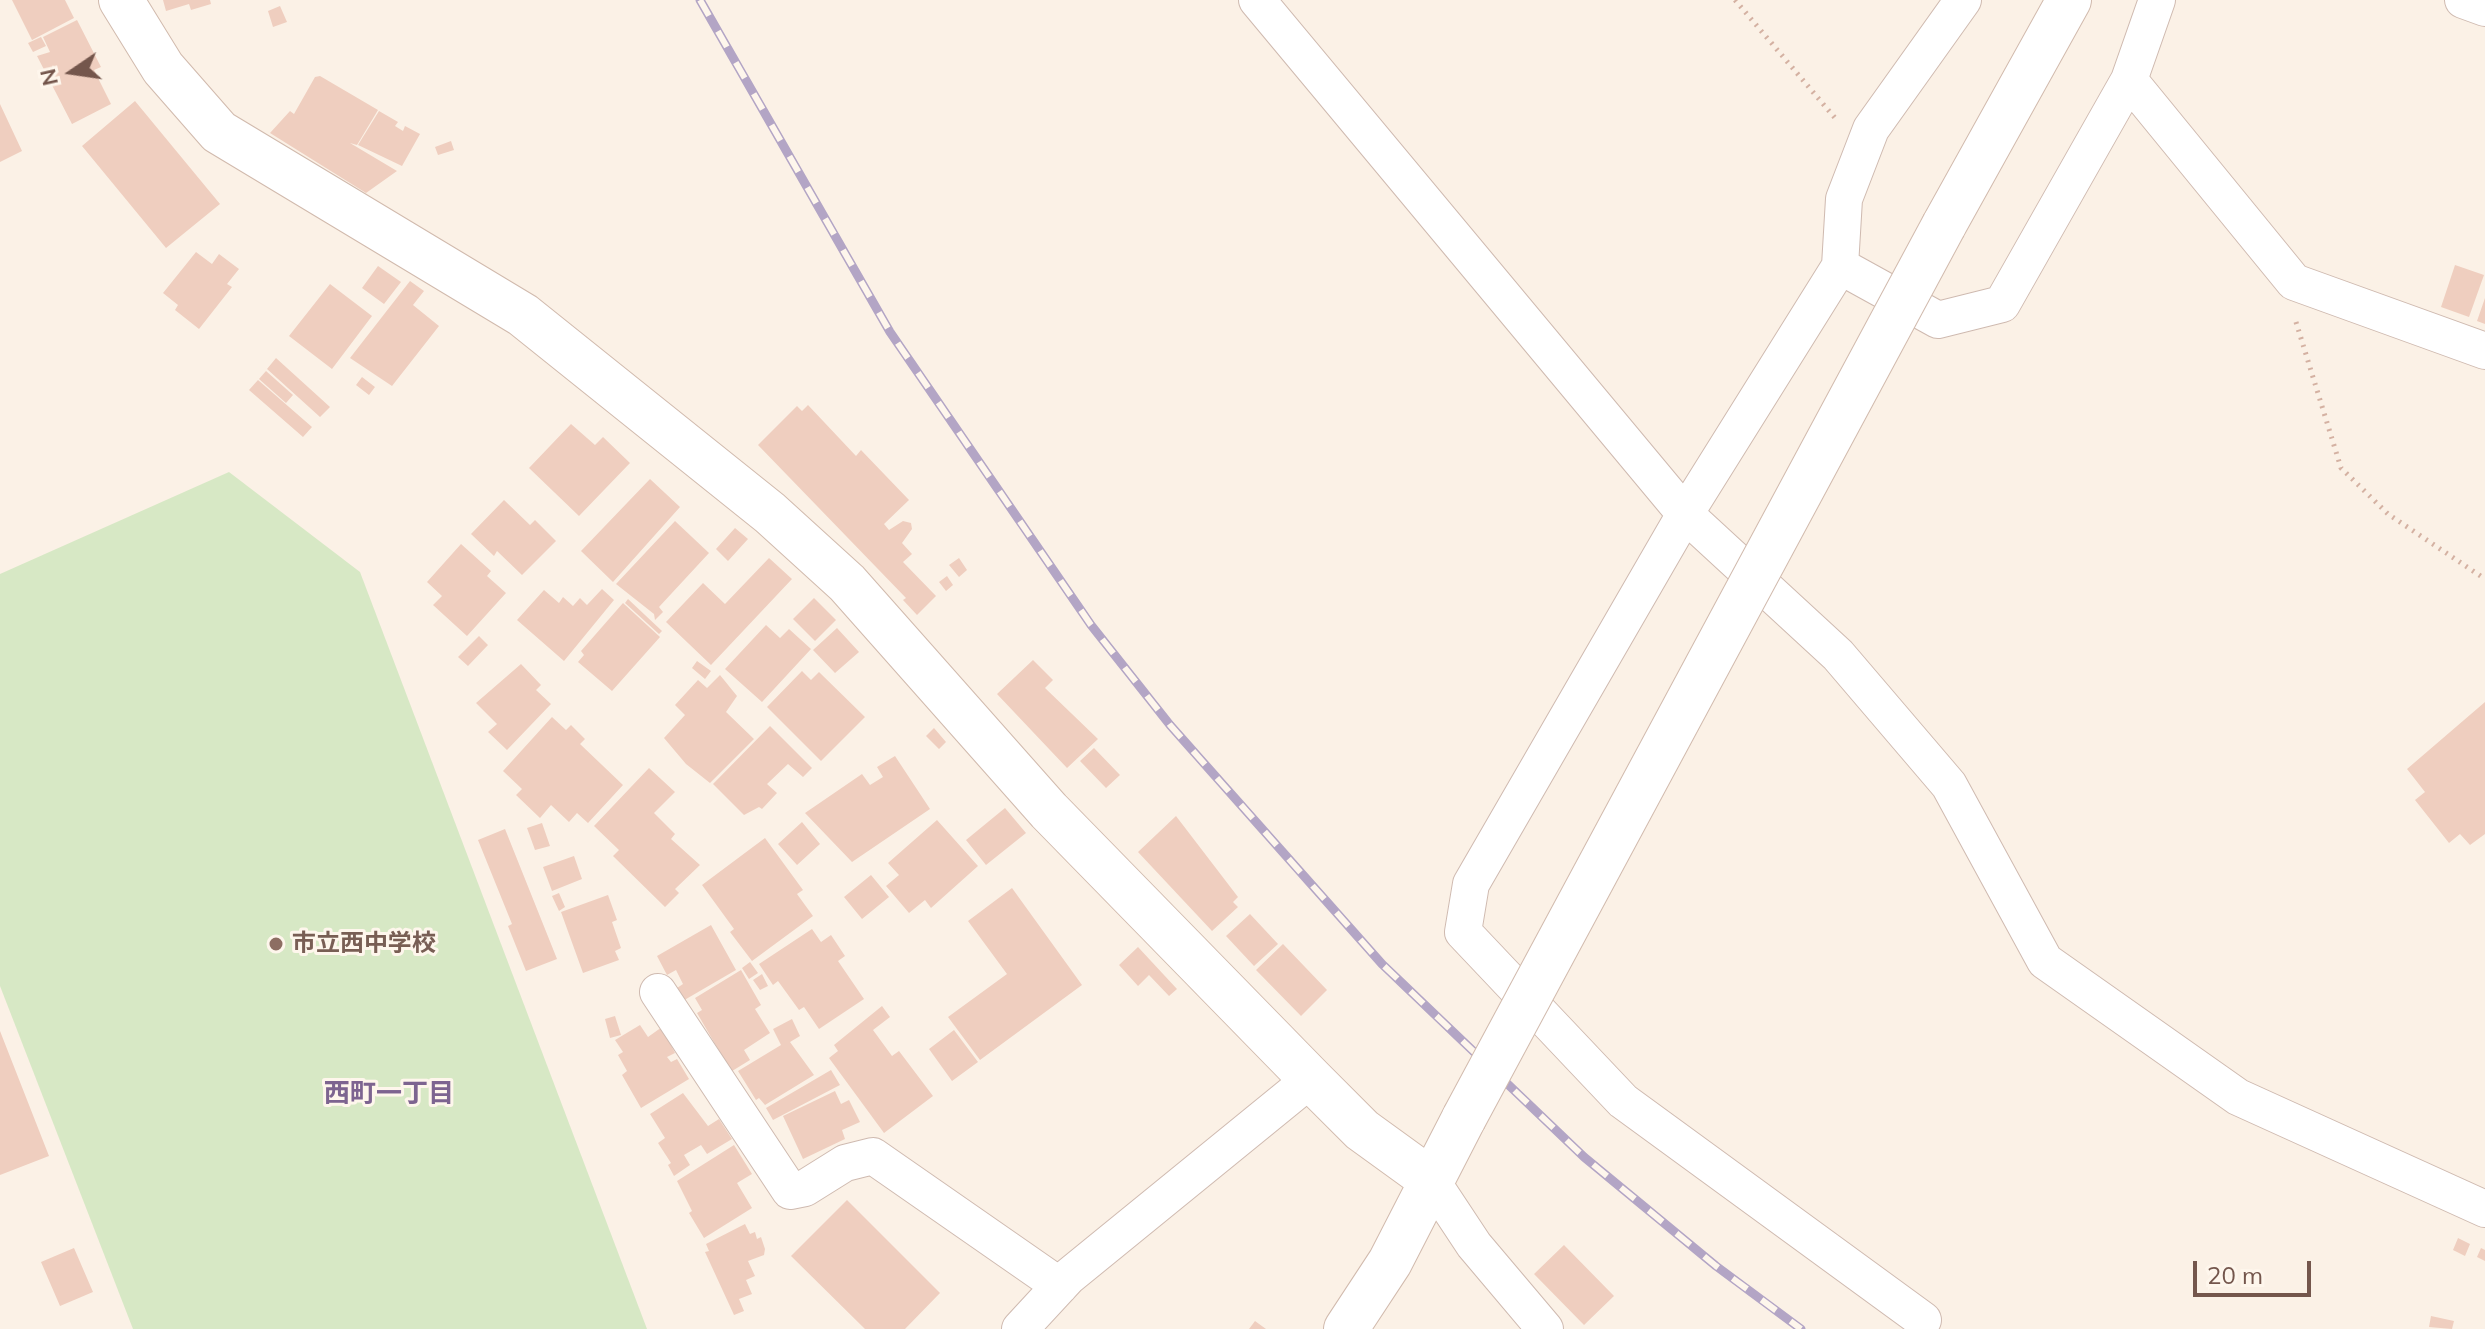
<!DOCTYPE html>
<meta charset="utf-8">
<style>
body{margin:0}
#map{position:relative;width:2485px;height:1329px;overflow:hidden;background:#fbf1e6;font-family:Mulish,sans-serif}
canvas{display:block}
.north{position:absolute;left:32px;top:32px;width:80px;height:80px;-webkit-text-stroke:6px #fef6ec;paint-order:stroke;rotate:257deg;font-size:22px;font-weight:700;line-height:32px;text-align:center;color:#74564c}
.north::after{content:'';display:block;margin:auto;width:28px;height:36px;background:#74564c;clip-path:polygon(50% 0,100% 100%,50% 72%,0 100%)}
.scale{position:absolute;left:2193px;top:1261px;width:118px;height:36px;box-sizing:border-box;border:4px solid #74564c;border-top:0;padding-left:10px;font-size:24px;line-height:28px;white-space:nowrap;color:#74564c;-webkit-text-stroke:6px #fef6ec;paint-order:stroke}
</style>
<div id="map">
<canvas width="2485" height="1329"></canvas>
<div class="north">N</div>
<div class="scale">20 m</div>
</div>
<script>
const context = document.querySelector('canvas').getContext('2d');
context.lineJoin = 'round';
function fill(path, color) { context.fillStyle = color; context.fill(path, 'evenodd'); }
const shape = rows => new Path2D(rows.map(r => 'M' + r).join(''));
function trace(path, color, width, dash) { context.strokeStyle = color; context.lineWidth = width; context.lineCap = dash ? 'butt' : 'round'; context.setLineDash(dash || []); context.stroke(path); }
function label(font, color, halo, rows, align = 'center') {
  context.font = font + ' Mulish,"Noto Sans JP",sans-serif'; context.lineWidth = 6; context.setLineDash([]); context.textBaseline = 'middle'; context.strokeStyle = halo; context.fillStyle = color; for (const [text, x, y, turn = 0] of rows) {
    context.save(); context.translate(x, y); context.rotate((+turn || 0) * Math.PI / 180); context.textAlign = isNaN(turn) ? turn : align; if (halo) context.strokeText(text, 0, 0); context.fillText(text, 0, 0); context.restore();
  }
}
const green = shape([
 [229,472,360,572,647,1329,133,1329,0,986,0,574]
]);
const building = shape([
 [12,0,65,0,74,18,32,40],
 [163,0,210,0,211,4,191,10,189,4,166,11],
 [280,6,287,22,273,27,268,11],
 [77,20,101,67,94,70,111,104,72,124,37,56,50,52,43,37],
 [41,37,46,46,33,52,28,43],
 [320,76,378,110,357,145,350,143,397,171,366,193,270,133,290,111,294,114,315,77],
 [135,101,220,204,166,248,82,146],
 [0,104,22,151,0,162],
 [379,111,398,122,395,126,403,131,405,126,420,134,402,166,358,145],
 [451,141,454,150,438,155,435,147],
 [196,252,212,264,219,254,239,269,227,284,232,287,199,329,175,310,178,305,163,293],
 [2455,265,2484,275,2469,317,2441,307],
 [378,266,401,282,384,304,362,288],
 [410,281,424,291,413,305,439,326,392,386,350,358],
 [330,284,372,316,332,369,289,336],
 [2485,298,2485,324,2477,321],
 [276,358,330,407,320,417,267,369],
 [266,371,293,395,286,403,259,379],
 [362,377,375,387,369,395,356,385],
 [258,380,312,427,303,437,249,390],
 [808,405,856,456,861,450,909,500,884,524,889,530,903,521,911,523,912,529,902,543,912,554,903,562,936,596,917,615,903,600,906,598,758,445,797,406,802,411],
 [571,424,595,445,603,437,630,463,579,516,529,468],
 [650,479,680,507,613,582,581,551],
 [504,500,530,525,535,520,556,541,522,575,497,551,494,556,471,534],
 [675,521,709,553,659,607,663,612,655,620,654,614,616,584],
 [735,528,748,539,728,561,716,549],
 [461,544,491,571,487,576,506,593,467,636,433,605,442,596,427,582],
 [769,558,792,579,711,665,666,622,703,583,725,604],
 [959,558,967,570,959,577,949,565],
 [947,576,953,585,946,591,939,582],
 [602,589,614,600,564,661,517,620,544,590,559,603,563,597,573,606,580,598,587,605],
 [814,598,836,620,815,641,793,619],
 [628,599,662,631,659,634,625,603],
 [623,603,660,637,612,691,578,662,584,655,581,651],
 [766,625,780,638,789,629,811,649,762,702,725,669],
 [837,628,859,652,835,673,813,650],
 [479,636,488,645,468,666,458,657],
 [1033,660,1053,680,1045,688,1098,739,1067,768,997,694],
 [697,661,711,671,705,679,692,668],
 [521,664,541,685,536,690,551,704,507,750,488,732,497,724,476,703],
 [802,671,811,680,819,672,865,717,821,761,767,707],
 [720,675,737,696,726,712,754,739,710,783,686,764,664,738,685,715,675,705,698,680,707,688],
 [2485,702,2485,834,2470,845,2460,834,2449,843,2415,800,2425,792,2407,769],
 [552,717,566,730,571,725,585,739,580,744,623,785,588,823,577,813,569,822,551,805,540,818,516,795,522,789,503,771],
 [770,726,812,768,803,777,788,764,767,784,777,793,762,809,759,807,744,815,713,784],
 [934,728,946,742,939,749,926,736],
 [1094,748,1120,775,1106,788,1080,761],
 [895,756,930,809,852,862,805,813,862,774,870,785,883,777,877,767],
 [649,768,675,792,654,813,675,834,671,839,700,865,675,889,679,893,665,907,613,856,619,850,594,826],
 [1005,808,1026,833,986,865,966,840],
 [1176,816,1238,897,1233,902,1238,907,1212,931,1138,852],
 [937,820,978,866,931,908,925,900,909,913,886,886,899,875,888,863],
 [802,822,820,844,797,865,778,844],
 [542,823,550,846,535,850,527,828],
 [505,829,557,959,526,971,508,926,512,924,478,840],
 [765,838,803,890,797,894,813,916,752,961,730,932,734,929,702,885],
 [574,856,582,879,552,891,543,867],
 [871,875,889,897,862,919,844,897],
 [1012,888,1082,985,980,1060,948,1017,1007,974,968,921],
 [559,893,565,907,559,911,552,896],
 [608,895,617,920,612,922,621,948,615,951,619,960,583,973,561,912],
 [1250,914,1278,944,1254,966,1226,936],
 [711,925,736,970,681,1002,674,990,683,984,676,970,667,975,657,956],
 [812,929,821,942,831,935,845,956,838,961,864,999,819,1029,804,1007,799,1010,778,981,773,985,759,964],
 [1283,944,1327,990,1301,1016,1256,970],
 [1138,947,1177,989,1169,996,1149,975,1138,986,1119,965],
 [750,962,758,973,749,979,742,968],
 [741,970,761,1005,755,1009,770,1033,744,1050,750,1060,724,1076,725,1061,697,1013,702,1010,695,998],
 [762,974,768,986,760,990,753,980],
 [882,1006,890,1017,873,1030,892,1056,899,1051,933,1096,884,1133,829,1058,838,1051,834,1045],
 [615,1016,621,1035,610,1038,605,1019],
 [792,1019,800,1036,790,1042,814,1075,765,1105,759,1098,756,1100,738,1071,781,1045,773,1029],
 [640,1025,648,1037,662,1027,675,1053,667,1057,671,1062,677,1059,689,1079,641,1108,622,1075,627,1071,618,1055,623,1052,615,1040],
 [954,1030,978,1062,952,1081,929,1049],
 [0,1031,49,1156,0,1175],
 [831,1070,840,1085,773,1120,766,1108],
 [835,1091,841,1104,849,1100,860,1122,842,1130,845,1139,803,1159,783,1116],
 [683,1093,708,1126,719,1119,732,1139,707,1154,701,1145,684,1155,690,1165,674,1176,668,1165,671,1163,658,1143,665,1138,650,1114],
 [734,1145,752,1174,737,1183,752,1208,704,1238,689,1213,692,1211,677,1181],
 [847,1200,940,1293,905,1329,865,1329,791,1256],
 [745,1224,750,1234,755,1232,757,1239,761,1237,765,1249,764,1255,748,1261,755,1276,746,1280,752,1294,739,1299,744,1311,734,1315,705,1252,709,1251,706,1244],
 [2458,1238,2470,1244,2465,1256,2453,1250],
 [1564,1245,1614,1296,1584,1325,1534,1274],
 [74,1248,93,1292,60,1306,41,1262],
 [2481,1248,2485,1250,2485,1261,2477,1257],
 [2431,1316,2454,1321,2452,1329,2429,1327],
 [1255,1321,1266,1329,1249,1329]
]);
const path = shape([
 [1735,0,1835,118],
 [2296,322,2341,468,2388,514,2485,579]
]);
const street = shape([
 [1257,0,1685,514,1838,655,1949,785,2045,961,2238,1097,2485,1209],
 [2463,0,2485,8],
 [2129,80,2294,282,2485,351],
 [1840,266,1938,320,2002,304,2129,80,2157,0],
 [658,992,790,1191,805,1188,845,1163,873,1156,1060,1286],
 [1431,1180,1474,1245,1545,1329],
 [1923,1320,1623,1101,1463,932,1471,884,1685,514,1840,266,1844,199,1871,129,1963,0],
 [1020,1329,1068,1277,1311,1079]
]);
const secondary = shape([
 [121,0,163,68,219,132,523,315,770,513,847,583,1049,811,1311,1079,1362,1130,1431,1180],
 [1944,225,2069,0],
 [1346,1329,1390,1262,1464,1118]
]);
const rail = shape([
 [700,0,890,332,1091,625,1170,725,1382,964,1584,1157,1716,1266,1801,1329]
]);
const secondaryBridge = shape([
 [1464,1118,1944,225]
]);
const markers = [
 [276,944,8,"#8d6e63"]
];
const educationNames = [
 ["市立西中学校",292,944]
];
const neighbourhoodNames = [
 ["西町一丁目",389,1094]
];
fill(green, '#d7e8c5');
fill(building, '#efcebf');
trace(street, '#cfbab0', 38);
trace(secondary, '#d1baad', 46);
trace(path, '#d4b1a2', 5, [2, 6]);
trace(street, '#fff', 36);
trace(secondary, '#fff', 44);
trace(rail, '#b3a5c5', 9);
trace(rail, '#fef6ec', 6, [18]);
trace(secondaryBridge, '#d1baad', 46, []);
trace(secondaryBridge, '#fff', 44);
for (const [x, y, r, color] of markers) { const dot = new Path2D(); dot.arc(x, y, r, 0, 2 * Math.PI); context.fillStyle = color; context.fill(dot); trace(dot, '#fef6ec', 3); }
label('bold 24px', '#785e54', '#fef6ec', educationNames, 'left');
label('bold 26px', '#7d6490', '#fef6ec', neighbourhoodNames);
</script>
